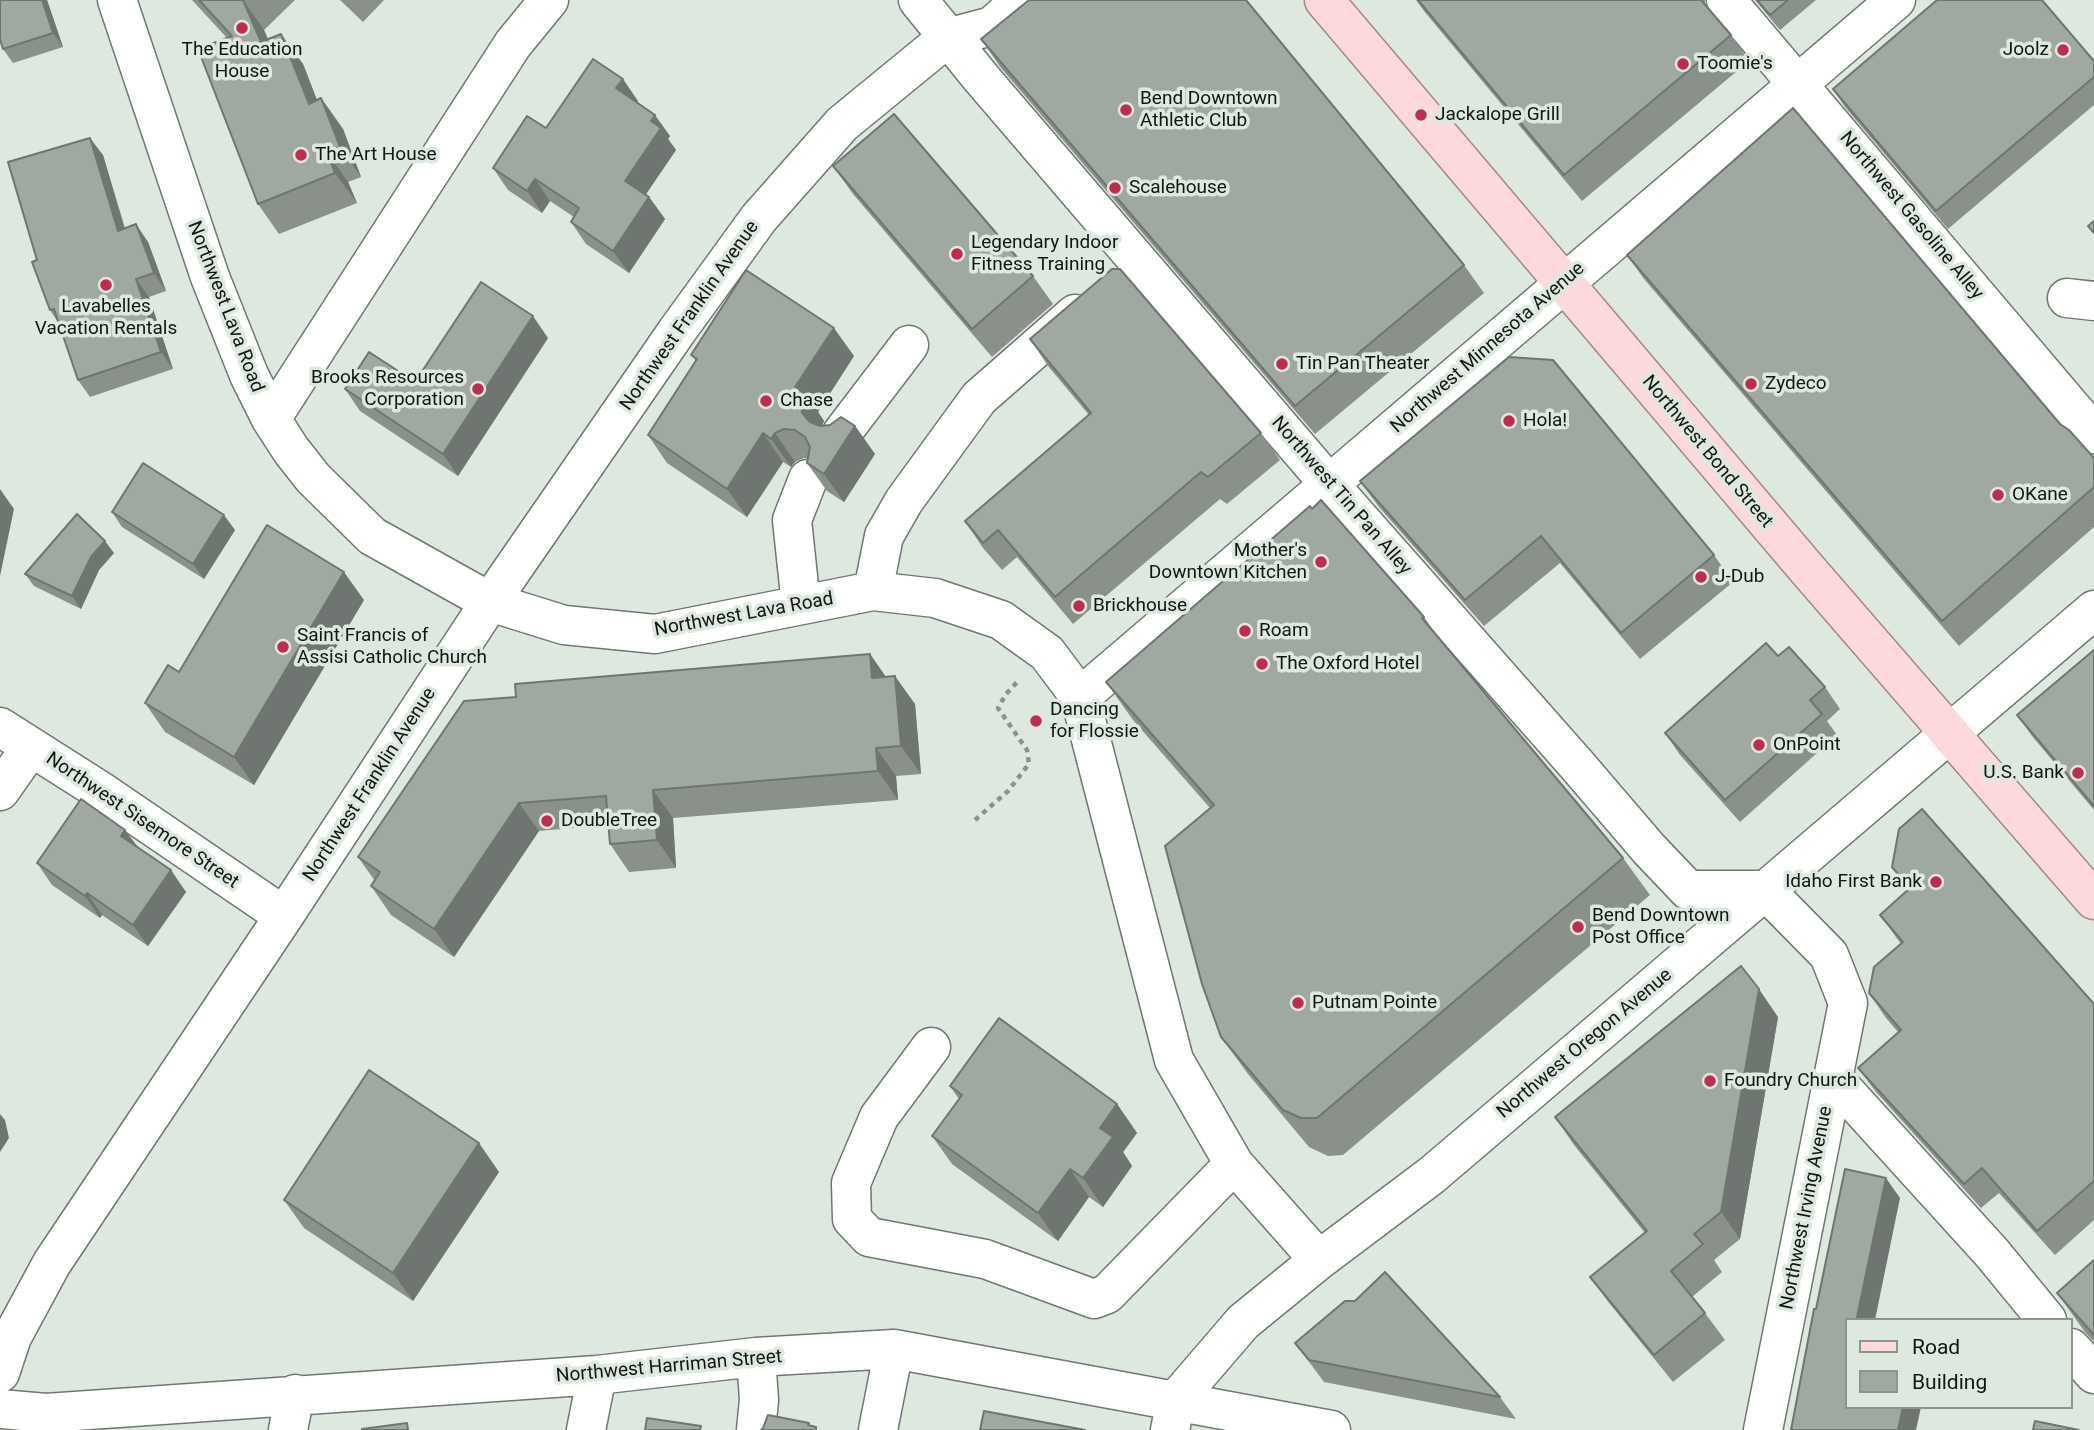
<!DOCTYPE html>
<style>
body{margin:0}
#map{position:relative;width:2094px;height:1430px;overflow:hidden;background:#dde8df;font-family:Roboto,sans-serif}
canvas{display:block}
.legend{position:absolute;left:1845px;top:1318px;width:228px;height:91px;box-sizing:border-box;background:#dde8df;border:2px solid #8c948d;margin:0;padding:9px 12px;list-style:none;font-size:21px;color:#121613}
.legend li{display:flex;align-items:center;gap:14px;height:35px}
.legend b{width:35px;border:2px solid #8c948d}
</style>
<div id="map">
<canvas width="2094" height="1430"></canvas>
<ul class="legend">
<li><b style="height:9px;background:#fdd9dc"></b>Road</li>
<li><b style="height:19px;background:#9fa9a1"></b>Building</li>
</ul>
</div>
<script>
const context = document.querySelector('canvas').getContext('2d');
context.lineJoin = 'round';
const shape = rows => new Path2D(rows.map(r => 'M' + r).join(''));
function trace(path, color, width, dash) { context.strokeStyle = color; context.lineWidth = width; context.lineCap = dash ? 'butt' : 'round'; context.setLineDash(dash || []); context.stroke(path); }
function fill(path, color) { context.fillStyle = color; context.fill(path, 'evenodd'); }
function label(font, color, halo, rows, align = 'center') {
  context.font = font + ' Roboto,sans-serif'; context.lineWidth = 7; context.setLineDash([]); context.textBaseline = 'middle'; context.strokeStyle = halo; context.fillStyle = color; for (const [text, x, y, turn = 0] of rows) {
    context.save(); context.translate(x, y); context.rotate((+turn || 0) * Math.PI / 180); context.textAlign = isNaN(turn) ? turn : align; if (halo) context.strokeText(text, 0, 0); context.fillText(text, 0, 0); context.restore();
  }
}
const path = shape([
 [975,820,1008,791,1029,764,1027,750,998,708,1006,694,1020,679]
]);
const minor = shape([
 [117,0,210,277,249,375,271,419,291,450,313,478,372,536,490,602,564,625,655,634,873,591,935,598,1001,620,1047,653,1080,697,1174,1060,1234,1164,1319,1260],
 [918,0,982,79,1329,484,1577,765,1649,849,1688,890,1765,890],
 [1726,0,2094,434],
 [2067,298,2094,301],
 [271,419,513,44,549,0],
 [842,433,909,345],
 [873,591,884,536,904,501,979,398,1075,314],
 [801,605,792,520,808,479],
 [1080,697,1896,0],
 [0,727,99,790,284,916],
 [0,791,31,747],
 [931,1047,879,1117,851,1183,852,1219,869,1237,985,1259,1094,1299,1107,1294,1234,1164],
 [1833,1078,1992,1253,2047,1320],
 [2071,1348,2094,1374],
 [756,1357,759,1400,756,1430],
 [0,1373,12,1337,52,1263,284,916,490,602,677,331,759,218,842,124,947,38,992,26,1021,0],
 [0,1409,46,1413,597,1375,756,1357,894,1349,1331,1430],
 [288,1430,295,1394],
 [586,1430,597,1375],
 [878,1430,894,1349],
 [1170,1430,1176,1400,1243,1322,1319,1260,1432,1175,2094,610],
 [1763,1430,1848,1003,1829,955,1765,890]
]);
const major = shape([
 [1324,0,1807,569,2094,900]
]);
const wall = shape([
 [47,0,63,47,13,63,3,49],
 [192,0,295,0,264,30,268,39,281,34,303,64,317,100,321,98,343,129,361,177,348,182,357,203,279,234,258,204,227,38],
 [340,0,384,0,363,22],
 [1416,0,1705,0,1705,4,1731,35,1749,61,1582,201,1424,11],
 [1755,0,1816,0,1780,30],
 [981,39,1464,265,1484,293,1315,434,1001,68],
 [2094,61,2094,105,1948,229,1845,107,1833,89],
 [638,101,637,102,670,136,668,139,676,150,646,194,649,197,665,219,629,273,586,244,571,222,574,217,550,201,542,213,508,190,493,168,546,128],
 [103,155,125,228,148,242,166,291,149,297,173,369,90,397,78,380,59,324,50,310,37,260],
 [833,166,1033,276,1053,304,992,357,853,194],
 [1627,255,2060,424,2094,458,2094,527,1959,646,1644,279],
 [548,338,458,476,360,411,345,389,415,382],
 [1030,339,1261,433,1280,460,1227,504,1220,499,1073,624,1017,557,1002,570,983,548,965,521,1089,415,1048,366],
 [691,355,854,356,818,412,824,421,822,426,855,426,875,454,844,502,827,491,807,463,808,458,804,458,795,462,791,467,783,462,747,517,667,463,648,435,696,361],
 [1360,481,1714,555,1733,582,1640,659,1560,563,1484,626,1379,507],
 [112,512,235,530,204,579,122,527],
 [114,553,99,570,81,609,34,586,25,574],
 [364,600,254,785,165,732,145,703,179,672],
 [1424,617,1441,642,1623,858,1650,895,1343,1155,1328,1156,1309,1147,1248,1074,1221,1037,1210,808,1133,720,1106,682],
 [2094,650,2094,810,2032,736,2017,715],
 [870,654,886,677,915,704,921,774,896,776,898,800,673,818,676,868,629,872,610,844,608,825,539,831,454,957,391,915,371,886,375,881,358,857,516,697],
 [1778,656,1825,687,1840,709,1827,721,1837,735,1740,822,1680,755,1665,733],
 [125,830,137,846,186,892,148,946,102,915,100,918,52,885,37,863],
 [1892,867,2094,1004,2094,1220,2055,1255,1999,1193,1981,1208,1876,1092,1858,1068,1898,1032,1886,1018,1869,993,1901,944,1880,915,1908,890],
 [1778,1017,1740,1239,1714,1260,1722,1272,1692,1297,1705,1313,1725,1340,1673,1382,1610,1304,1590,1277,1645,1233,1574,1145,1555,1117],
 [950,1086,1117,1104,1137,1133,1123,1152,1132,1166,1103,1207,1089,1197,1058,1241,952,1164,932,1136,959,1099],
 [499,1172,413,1301,304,1228,284,1200],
 [2094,1260,2094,1342,2085,1332,2057,1293],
 [1295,1343,1500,1397,1516,1419,1324,1382]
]);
const shadedWall = shape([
 [42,0,47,0,63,47,53,33],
 [243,0,264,30,282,73,261,42],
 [281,34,303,64,330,134,309,104],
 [623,79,638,101,632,110,616,88],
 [321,98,343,129,361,177,340,147],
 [655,115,670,136,668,139,676,150,640,203,625,181,651,121],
 [90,138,103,155,130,248,118,231],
 [327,152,348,182,357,203,335,173],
 [535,179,550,201,542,213,527,191],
 [649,197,665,219,629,273,613,251],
 [136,224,148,242,166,291,154,273],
 [136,279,149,297,173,369,161,352],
 [533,316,548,338,458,476,443,454],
 [834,328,854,356,818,412,824,421,820,430,822,441,802,413,795,387],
 [855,426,875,454,844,502,824,474],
 [763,433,783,462,747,517,727,489],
 [775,433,795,462,791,467,771,439],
 [0,489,14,509,0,576],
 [224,515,235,530,204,579,193,564],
 [105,541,114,553,99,570,81,609,72,596,91,557],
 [344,572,364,600,254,785,234,757],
 [870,654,890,683,872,678],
 [895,676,915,704,921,774,901,746],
 [876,748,896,776,898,800,878,771],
 [653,790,673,818,676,868,657,840],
 [519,803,539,831,454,957,434,929],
 [125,830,141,852,121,836],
 [171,870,186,892,148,946,133,925],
 [87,893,102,915,100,918,85,896],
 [1759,989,1778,1017,1740,1239,1721,1212],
 [1117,1104,1137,1133,1123,1152,1132,1166,1103,1207,1083,1178,1100,1128],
 [0,1114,5,1120,9,1138,0,1152],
 [479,1143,499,1172,413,1301,393,1273],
 [1070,1169,1089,1197,1058,1241,1038,1213],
 [1886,1178,1900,1198,1875,1320,1859,1320,1857,1317],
 [1903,1407,1921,1407,1916,1430,1898,1430]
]);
const building = shape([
 [0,0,42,0,53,33,3,49,0,39,0,0],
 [199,0,243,0,261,42,281,34,309,104,321,98,340,147,327,152,335,173,258,204,198,49,232,36,199,0],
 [1029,0,1246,0,1464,265,1295,406,981,39,1029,0],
 [1418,0,1701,0,1731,35,1564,175,1418,0],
 [1757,0,1788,0,1770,15,1757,0],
 [1937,0,2042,0,2094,61,2094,77,1936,211,1833,89,1937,0],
 [593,59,623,79,616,88,655,115,651,121,661,128,625,181,649,197,613,251,571,222,579,208,535,179,527,191,493,168,527,116,546,128,593,59],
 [1793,108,2060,424,2069,430,2094,458,2094,487,1942,621,1627,255,1793,108],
 [894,114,1033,276,972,329,833,166,894,114],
 [90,138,118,231,136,224,154,273,136,279,161,352,78,380,54,309,50,310,32,262,37,260,8,162,90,138],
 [2094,221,2094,233,2088,226,2094,221],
 [1112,269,1120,269,1261,433,1208,477,1201,472,1055,597,998,530,983,543,965,521,1091,413,1030,339,1112,269],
 [746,270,834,328,795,387,804,393,801,401,802,413,810,422,820,426,830,425,841,417,855,426,824,474,807,463,810,447,805,437,795,430,784,429,775,433,771,439,763,433,727,489,648,435,697,359,691,355,746,270],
 [481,282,533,316,443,454,345,389,369,352,415,382,481,282],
 [1509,357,1553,360,1714,555,1621,633,1541,536,1465,600,1360,481,1509,357],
 [143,463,224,515,193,564,112,512,143,463],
 [1321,500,1424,617,1422,618,1623,858,1317,1118,1301,1118,1283,1110,1221,1037,1202,984,1165,846,1214,805,1106,682,1310,506,1312,509,1321,500],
 [77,514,105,541,91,557,72,596,25,574,77,514],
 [267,525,344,572,234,757,145,703,168,665,179,672,267,525],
 [1766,643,1778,656,1789,647,1825,687,1810,700,1822,714,1725,800,1665,733,1766,643],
 [2094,650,2094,806,2017,715,2094,650],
 [870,654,872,678,895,676,901,746,876,748,878,771,653,790,657,840,610,844,606,796,519,803,434,929,371,886,380,872,358,857,464,701,516,697,515,684,870,654],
 [81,799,125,830,121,836,171,870,133,925,87,893,85,896,37,863,81,799],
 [1922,809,2094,1004,2094,1181,2037,1231,1982,1168,1964,1184,1858,1068,1901,1030,1869,993,1874,967,1903,942,1880,915,1910,888,1892,867,1899,829,1922,809],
 [1741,966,1759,989,1721,1212,1694,1234,1703,1244,1671,1271,1705,1313,1654,1355,1590,1277,1647,1231,1555,1117,1741,966],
 [999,1018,1117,1104,1100,1128,1113,1137,1083,1178,1070,1169,1038,1213,932,1136,962,1095,950,1086,999,1018],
 [369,1070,479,1143,393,1273,284,1200,369,1070],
 [1845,1169,1886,1178,1857,1317,1870,1320,1847,1320,1847,1407,1903,1407,1898,1430,1791,1430,1814,1309,1816,1309,1845,1169],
 [2094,1260,2094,1335,2057,1293,2094,1260],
 [1385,1272,1500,1397,1309,1360,1295,1343,1345,1301,1355,1301,1385,1272],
 [984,1411,1085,1430,980,1430,984,1411],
 [768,1415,809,1423,808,1425,816,1427,816,1430,761,1430,763,1428,768,1415],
 [647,1418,701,1426,700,1430,645,1430,647,1418],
 [2035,1421,2079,1430,2033,1430,2035,1421],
 [407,1423,408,1430,362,1430,362,1429,407,1423]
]);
const markers = [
 [242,28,7,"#be2d4d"],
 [2063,50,7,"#be2d4d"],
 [1683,64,7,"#be2d4d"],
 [1126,110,7,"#be2d4d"],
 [1421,115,7,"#be2d4d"],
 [301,155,7,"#be2d4d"],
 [1115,188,7,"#be2d4d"],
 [957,254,7,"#be2d4d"],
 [106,285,7,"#be2d4d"],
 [1282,364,7,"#be2d4d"],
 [1751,384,7,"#be2d4d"],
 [478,389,7,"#be2d4d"],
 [766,401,7,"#be2d4d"],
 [1509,421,7,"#be2d4d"],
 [1998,495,7,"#be2d4d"],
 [1321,562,7,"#be2d4d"],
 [1701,577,7,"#be2d4d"],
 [1079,606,7,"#be2d4d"],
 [1245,631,7,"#be2d4d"],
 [283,647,7,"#be2d4d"],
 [1262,664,7,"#be2d4d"],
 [1036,721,7,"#be2d4d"],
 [1759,745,7,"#be2d4d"],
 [2078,773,7,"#be2d4d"],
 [547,821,7,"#be2d4d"],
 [1936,882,7,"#be2d4d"],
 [1578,927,7,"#be2d4d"],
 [1298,1003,7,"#be2d4d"],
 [1710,1081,7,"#be2d4d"]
];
const poiNames = [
 ["The Education",242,50,"center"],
 ["House",242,72,"center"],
 ["Joolz",2049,50,"right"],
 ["Toomie's",1697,64],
 ["Bend Downtown",1140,99],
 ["Athletic Club",1140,121],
 ["Jackalope Grill",1435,115],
 ["The Art House",315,155],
 ["Scalehouse",1129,188],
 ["Legendary Indoor",971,243],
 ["Fitness Training",971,265],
 ["Lavabelles",106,307,"center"],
 ["Vacation Rentals",106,329,"center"],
 ["Tin Pan Theater",1296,364],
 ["Brooks Resources",464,378,"right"],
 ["Corporation",464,400,"right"],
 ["Zydeco",1765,384],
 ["Chase",780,401],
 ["Hola!",1523,421],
 ["OKane",2012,495],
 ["Mother's",1307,551,"right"],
 ["Downtown Kitchen",1307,573,"right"],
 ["J-Dub",1715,577],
 ["Brickhouse",1093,606],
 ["Roam",1259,631],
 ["Saint Francis of",297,636],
 ["Assisi Catholic Church",297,658],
 ["The Oxford Hotel",1276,664],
 ["Dancing",1050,710],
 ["for Flossie",1050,732],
 ["OnPoint",1773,745],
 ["U.S. Bank",2064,773,"right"],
 ["DoubleTree",561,821],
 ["Idaho First Bank",1922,882,"right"],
 ["Bend Downtown",1592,916],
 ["Post Office",1592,938],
 ["Putnam Pointe",1312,1003],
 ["Foundry Church",1724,1081]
];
const streetNames = [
 ["Northwest Gasoline Alley",1911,216,50],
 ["Northwest Lava Road",225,307,69],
 ["Northwest Franklin Avenue",690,316,-55],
 ["Northwest Minnesota Avenue",1488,348,-41],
 ["Northwest Bond Street",1707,452,50],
 ["Northwest Tin Pan Alley",1341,496,49],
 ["Northwest Lava Road",744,615,-10],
 ["Northwest Franklin Avenue",370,785,-57],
 ["Northwest Sisemore Street",142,821,34],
 ["Northwest Oregon Avenue",1585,1044,-40],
 ["Northwest Irving Avenue",1807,1208,-79],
 ["Northwest Harriman Street",669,1367,-5]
];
trace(minor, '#6e7870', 41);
trace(major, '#aa8486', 41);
trace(path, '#8a928c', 4.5, [5, 5]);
trace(minor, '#fff', 38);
trace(major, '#fdd9dc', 38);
fill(wall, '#89918a');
fill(shadedWall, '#6f7671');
fill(building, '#9fa9a1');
trace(building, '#6f7671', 2);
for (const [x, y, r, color] of markers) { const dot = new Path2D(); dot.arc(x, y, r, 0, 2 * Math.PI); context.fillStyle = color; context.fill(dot); trace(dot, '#dde8df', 2.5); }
label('19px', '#121613', '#dde8df', poiNames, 'left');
label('19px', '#121613', '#dde8df', streetNames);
</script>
